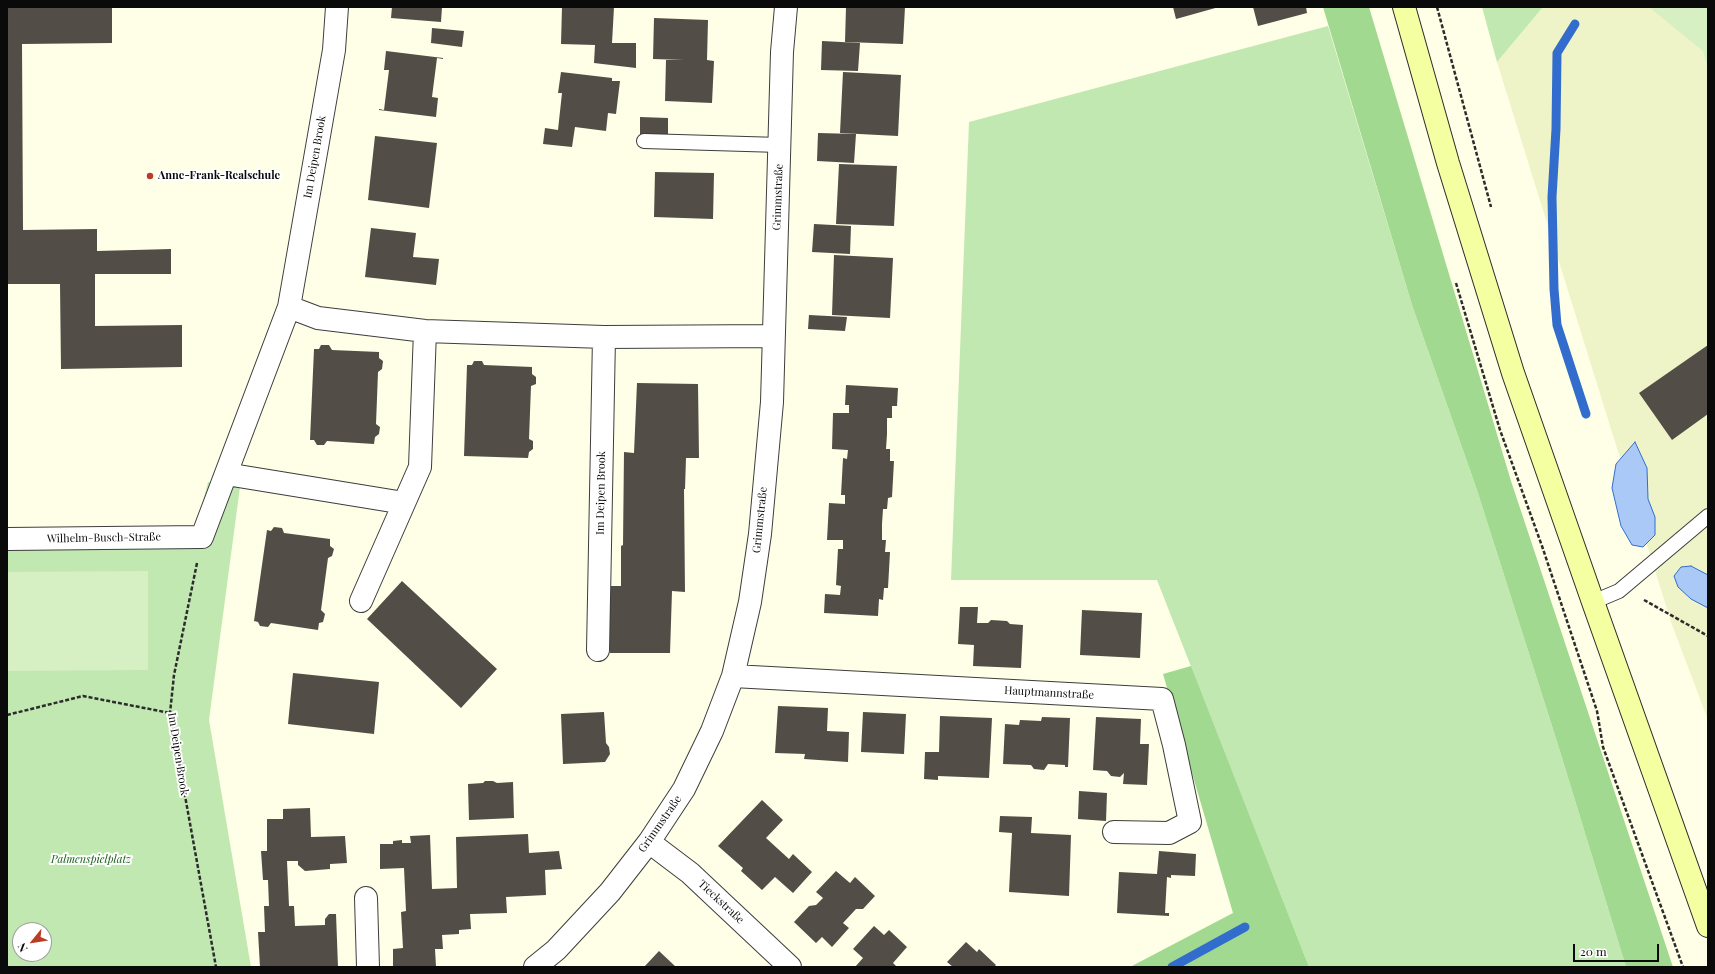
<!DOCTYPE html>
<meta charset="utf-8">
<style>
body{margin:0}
#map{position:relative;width:1715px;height:974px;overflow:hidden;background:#feffe6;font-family:"Playfair Display",serif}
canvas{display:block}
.frame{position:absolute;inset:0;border:8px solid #0a0a0a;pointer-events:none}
.north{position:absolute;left:12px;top:922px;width:40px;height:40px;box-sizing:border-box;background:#fff;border:1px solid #9d9d9d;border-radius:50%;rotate:240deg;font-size:11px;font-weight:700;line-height:16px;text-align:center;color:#0a0a0a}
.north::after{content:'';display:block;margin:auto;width:14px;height:18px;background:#b93d22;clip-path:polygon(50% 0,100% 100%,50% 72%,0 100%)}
.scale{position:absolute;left:1573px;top:944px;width:86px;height:18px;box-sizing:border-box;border:2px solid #0a0a0a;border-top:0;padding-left:5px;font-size:12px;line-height:14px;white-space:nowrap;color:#0a0a0a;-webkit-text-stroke:3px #fff;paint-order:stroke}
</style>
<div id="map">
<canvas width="1715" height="974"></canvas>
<div class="frame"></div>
<div class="north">N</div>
<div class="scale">20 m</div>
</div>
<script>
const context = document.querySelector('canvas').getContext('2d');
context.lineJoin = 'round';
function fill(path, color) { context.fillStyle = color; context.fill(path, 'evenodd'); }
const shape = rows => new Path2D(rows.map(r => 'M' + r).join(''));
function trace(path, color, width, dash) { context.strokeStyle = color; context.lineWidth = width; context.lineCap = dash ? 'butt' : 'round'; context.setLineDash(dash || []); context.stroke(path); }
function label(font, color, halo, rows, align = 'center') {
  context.font = font + ' "Playfair Display",serif'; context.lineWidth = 4; context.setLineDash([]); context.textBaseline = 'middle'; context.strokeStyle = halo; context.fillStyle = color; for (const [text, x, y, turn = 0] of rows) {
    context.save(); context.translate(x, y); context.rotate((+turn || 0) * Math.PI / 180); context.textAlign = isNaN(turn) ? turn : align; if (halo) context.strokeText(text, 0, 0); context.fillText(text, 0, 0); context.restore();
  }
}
const farmland = shape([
 [1543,7,1708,7,1708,720,1671,622,1497,62]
]);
const green = shape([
 [1482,7,1543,7,1497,62],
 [1328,26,1412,305,1477,490,1559,748,1626,967,1309,967,1157,580,951,580,969,122],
 [208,482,240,487,209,720,251,967,7,967,7,548,192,546],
 [20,930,44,930,44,954,20,954]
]);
const forest = shape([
 [1323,7,1369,7,1511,481,1673,967,1626,967,1559,748,1477,490,1412,305],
 [1191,666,1309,967,1130,967,1233,913,1163,674]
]);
const pitch = shape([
 [1649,7,1708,7,1708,68,1703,51],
 [148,571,148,670,7,671,7,572]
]);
const water = shape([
 [1635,442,1647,468,1648,499,1655,517,1655,535,1643,547,1632,545,1621,526,1612,488,1616,464,1635,442],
 [1691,566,1708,575,1708,608,1691,599,1678,587,1674,576,1681,567,1691,566]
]);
const stream = shape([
 [1575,24,1557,53,1556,129,1552,197,1554,289,1557,325,1586,414],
 [1172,967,1245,927]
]);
const building = shape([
 [7,7,112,7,112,43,22,44,23,230,97,229,97,251,171,249,171,274,95,274,95,326,182,325,182,367,61,369,60,284,7,284],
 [392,7,442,7,441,22,391,18],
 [562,7,614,7,612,43,636,43,636,68,594,63,595,45,561,44],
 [846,7,905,7,903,44,845,42],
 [1173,7,1219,7,1176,19],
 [1253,7,1306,7,1307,13,1258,26],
 [654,18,708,20,707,60,714,61,712,103,665,101,666,60,684,60,653,59],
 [432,28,464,31,462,47,431,43],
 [822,41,860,43,858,71,821,70],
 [386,51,443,58,443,59,437,58,432,97,438,98,436,117,379,110,379,109,384,110,389,70,384,70],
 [561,72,612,78,612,81,620,81,616,114,608,113,606,131,575,127,572,147,543,144,545,128,558,130,562,93,558,93],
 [843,72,901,75,898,136,840,133],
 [640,117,668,118,668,135,640,135],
 [818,133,856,134,854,163,817,161],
 [375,136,437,143,429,208,368,200],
 [839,164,897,166,894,226,836,224],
 [655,172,714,173,713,219,654,217],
 [814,224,851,226,850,254,812,252],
 [371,228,416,233,413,257,439,259,436,285,365,277],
 [834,255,893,258,890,318,832,315],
 [809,315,847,317,845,331,808,329],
 [321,345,329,345,332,350,379,352,379,358,383,361,382,369,378,372,376,424,380,427,379,434,375,437,374,444,327,441,324,445,317,445,314,440,310,440,314,349,319,349],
 [1708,345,1708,414,1672,440,1639,393],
 [474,361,482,361,484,365,532,367,532,374,536,377,536,384,531,386,529,439,533,441,533,449,529,452,528,458,464,456,467,365,472,365],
 [637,383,698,384,699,458,686,458,685,489,684,489,685,592,672,591,670,653,610,653,610,586,621,586,621,546,623,545,624,452,634,453],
 [846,385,898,388,897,406,892,406,892,418,887,418,887,434,886,449,890,449,890,461,894,461,892,497,888,498,887,509,883,509,882,524,882,540,886,540,885,552,890,552,888,588,884,588,883,600,879,599,878,616,824,613,825,594,840,595,841,586,836,585,838,549,843,549,843,540,827,540,829,503,845,504,845,495,841,495,842,477,843,458,847,459,848,450,832,449,833,413,849,413,849,405,845,405],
 [274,527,282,528,284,533,330,539,330,546,334,549,332,556,328,558,321,610,325,614,323,622,319,623,318,630,271,623,268,627,260,626,258,622,254,621,267,530,271,531],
 [402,581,497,669,461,708,367,619],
 [960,607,978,607,977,623,988,623,991,620,1007,621,1010,624,1023,625,1021,668,973,666,974,645,958,644],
 [1082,610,1142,613,1140,658,1080,655],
 [293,673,379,682,374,734,288,724],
 [778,706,828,708,827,731,849,732,848,762,804,759,805,754,775,753],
 [604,712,606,743,609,747,610,754,605,762,563,764,561,714],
 [863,712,906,714,904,754,861,752],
 [940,716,992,718,989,778,938,776,938,780,924,779,925,752,939,752],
 [1042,717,1070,718,1068,767,1065,767,1065,765,1048,764,1044,770,1034,769,1031,765,1003,764,1005,724,1019,725,1020,720,1041,721],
 [1096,717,1141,719,1140,744,1149,744,1147,785,1123,784,1124,773,1120,777,1111,776,1107,771,1093,770],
 [485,781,493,781,497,783,513,782,514,818,469,820,468,784,483,783],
 [1079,791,1107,793,1106,821,1078,819],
 [762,800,783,820,766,838,789,859,793,854,812,872,793,893,775,877,762,890,741,871,743,868,718,846],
 [310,808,311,837,345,836,347,863,330,864,330,869,305,871,298,865,298,861,287,861,289,906,294,906,295,926,325,925,325,919,329,914,336,914,338,967,260,967,258,932,265,932,264,906,269,906,268,880,263,880,261,851,267,851,267,819,283,819,283,809],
 [1000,816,1032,817,1031,833,1071,835,1069,896,1009,892,1012,833,999,832],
 [528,834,529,853,559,851,562,869,545,870,546,895,506,897,507,913,470,914,471,929,459,930,459,934,442,935,443,949,435,949,436,967,393,967,393,949,403,948,401,912,406,911,404,868,380,869,380,844,393,844,393,841,402,840,402,843,411,843,410,836,430,835,432,889,457,888,456,837],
 [1159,851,1196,854,1195,876,1171,875,1171,878,1167,877,1165,913,1169,913,1169,916,1117,913,1119,872,1157,874],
 [836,871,850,883,855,877,875,896,863,909,856,909,843,923,849,928,832,947,822,937,816,943,794,922,809,906,816,905,823,898,816,892],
 [874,926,884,935,889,930,907,947,893,963,897,967,855,967,863,958,853,949],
 [966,942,977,952,979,949,996,965,994,967,953,967,947,962],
 [659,951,676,967,644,967]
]);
const path = shape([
 [1437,7,1491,207],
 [1456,283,1500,430,1542,546,1597,711,1603,747,1683,967],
 [197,563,174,675,170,713,216,967],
 [1644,600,1708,636],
 [7,715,83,696,170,713]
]);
const service = shape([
 [644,141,780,145],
 [1593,602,1619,591,1708,516]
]);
const minor = shape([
 [289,307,318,318,425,331,604,337,773,336],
 [226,474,404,503],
 [7,539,202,537,289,307,334,50,337,7],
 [361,601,420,467,425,331],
 [598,650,604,337],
 [733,676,1162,699,1174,745,1190,822,1169,833,1114,832],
 [649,842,690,873,790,967],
 [366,898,368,967],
 [535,967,556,950,610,892,649,842,684,789,712,731,733,676,750,602,760,534,772,402,782,52,786,7]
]);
const secondary = shape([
 [1404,7,1448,163,1513,373,1593,602,1708,926]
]);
const markers = [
 [150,176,4,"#b93d22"]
];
const streetNames = [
 ["Im Deipen Brook",315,157,-80],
 ["Grimmstraße",778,197,-88],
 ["Im Deipen Brook",601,493,-89],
 ["Grimmstraße",760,520,-84],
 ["Wilhelm-Busch-Straße",104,538,-1],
 ["Hauptmannstraße",1049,693,3],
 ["Im Deipen Brook",178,754,81],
 ["Grimmstraße",660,824,-55],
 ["Tieckstraße",721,902,43]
];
const poiNames = [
 ["Anne-Frank-Realschule",158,176]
];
const parkNames = [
 ["Palmenspielplatz",91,860]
];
fill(farmland, '#eef4c7');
fill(green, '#c1e8b1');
fill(forest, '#a1d990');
fill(pitch, '#d6efc3');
fill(water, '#abc9f6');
trace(water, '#326dce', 1);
trace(stream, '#326dce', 9);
fill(building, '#524d46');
trace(service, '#3d3d3d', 16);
trace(minor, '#3d3d3d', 24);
trace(secondary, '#2c2c2c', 24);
trace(path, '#2c2c2c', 2.5, [4, 2]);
trace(service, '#fff', 14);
trace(minor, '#fff', 22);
trace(secondary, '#f4ffa1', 22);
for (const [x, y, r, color] of markers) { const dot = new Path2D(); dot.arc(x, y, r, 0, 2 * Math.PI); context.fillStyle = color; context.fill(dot); trace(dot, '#fff', 1.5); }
label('11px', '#0a0a0a', '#fff', streetNames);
label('bold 11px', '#0a0a0a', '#fff', poiNames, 'left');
label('italic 11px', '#1b601c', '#fff', parkNames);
</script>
